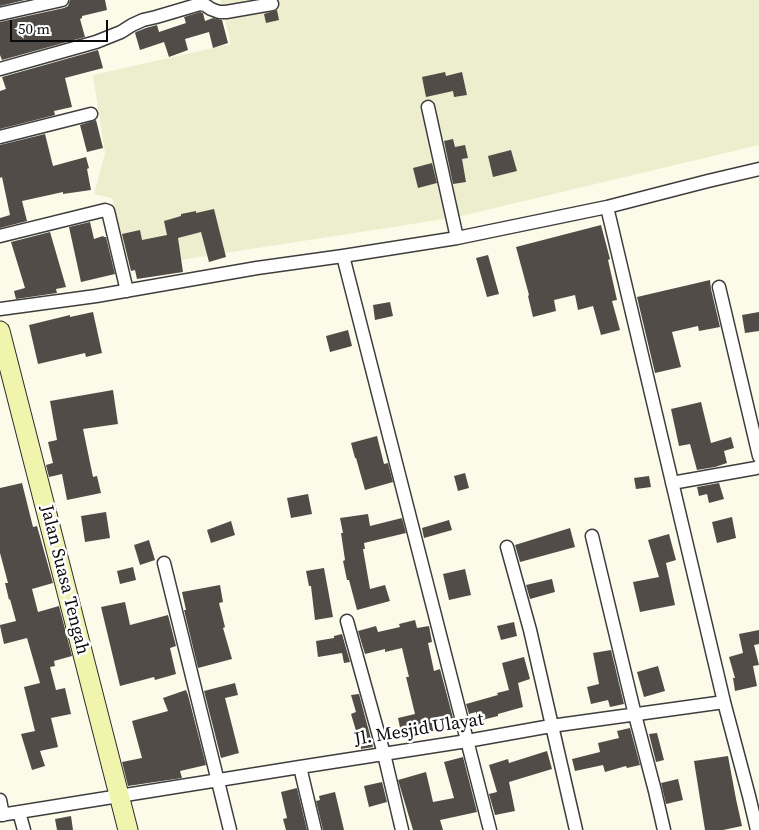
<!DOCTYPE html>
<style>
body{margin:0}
#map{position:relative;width:759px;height:830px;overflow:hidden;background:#fcfbe9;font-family:"Source Serif 4",serif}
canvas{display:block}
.scale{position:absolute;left:10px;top:20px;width:98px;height:22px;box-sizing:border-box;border:2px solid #0a0a0a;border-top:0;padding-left:6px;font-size:15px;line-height:18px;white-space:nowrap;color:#0a0a0a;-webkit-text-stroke:4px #fff;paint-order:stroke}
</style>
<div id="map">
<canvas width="759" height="830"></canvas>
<div class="scale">50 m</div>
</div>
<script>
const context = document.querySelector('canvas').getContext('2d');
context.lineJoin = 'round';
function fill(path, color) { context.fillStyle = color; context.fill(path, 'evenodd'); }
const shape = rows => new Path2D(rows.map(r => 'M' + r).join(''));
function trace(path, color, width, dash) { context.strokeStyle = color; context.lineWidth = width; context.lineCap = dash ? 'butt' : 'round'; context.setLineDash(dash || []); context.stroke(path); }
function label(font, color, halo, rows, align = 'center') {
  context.font = font + ' "Source Serif 4",serif'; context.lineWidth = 5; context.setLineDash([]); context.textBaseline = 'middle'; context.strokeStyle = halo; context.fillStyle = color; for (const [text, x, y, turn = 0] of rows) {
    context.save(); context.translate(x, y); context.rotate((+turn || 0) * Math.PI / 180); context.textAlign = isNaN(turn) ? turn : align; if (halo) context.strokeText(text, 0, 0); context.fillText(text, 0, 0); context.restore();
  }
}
const farmland = shape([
 [220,0,759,0,759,145,457,217,129,268,112,198,94,194,105,153,93,75,231,44]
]);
const building = shape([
 [0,0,25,0,0,6],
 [70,0,105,0,107,10,82,16,82,18,80,19,85,37,2,60,0,55,0,22,64,8,68,6],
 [277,10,279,20,266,23,264,14],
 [200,12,203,13,205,21,213,18,222,20,228,43,213,48,209,32,185,39,188,50,169,57,164,42,140,50,135,33,136,32,146,28,157,25,159,32,186,23,184,17],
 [98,50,103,68,65,78,72,107,54,111,55,115,0,129,0,91,6,89,2,77],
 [445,72,446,76,462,72,467,95,454,97,453,91,426,97,422,77],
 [96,120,103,148,87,152,80,125],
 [45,134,53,166,86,157,89,168,87,169,91,190,63,194,63,192,22,201,27,221,0,228,0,218,10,215,2,177,0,178,0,145],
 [453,139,455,147,465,145,468,158,462,159,466,182,453,184,444,141],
 [511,150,517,171,493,177,488,156],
 [432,163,437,183,418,188,413,168],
 [214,209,226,257,209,262,201,232,178,238,183,272,137,279,135,270,131,271,122,234,140,230,142,240,167,235,164,221,181,216,181,214,196,211,196,213],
 [90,222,94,239,103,236,104,237,106,237,115,274,81,282,69,227],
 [601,225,610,259,608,260,617,300,612,301,620,330,601,335,593,306,578,310,575,295,554,300,556,311,533,317,528,296,529,295,516,247],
 [50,232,66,287,56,289,57,293,16,299,14,291,25,288,11,242],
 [488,255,499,294,487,297,476,258],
 [710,280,711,289,720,327,699,331,698,326,672,332,681,367,655,373,637,297],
 [390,302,393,316,375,320,373,305],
 [93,312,102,353,86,357,85,353,38,364,29,325,70,315,70,317],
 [759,312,759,331,745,333,742,315],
 [348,330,352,346,330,352,326,336],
 [113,390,118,424,83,429,93,477,97,476,101,493,67,500,62,474,49,477,46,465,53,463,48,442,57,440,50,401],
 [701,402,711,443,731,437,734,448,724,451,727,463,715,467,697,470,690,444,679,446,671,409],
 [377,436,384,464,388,463,393,482,365,490,356,458,355,458,351,443],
 [465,473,469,488,458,491,454,476],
 [649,476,651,487,636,489,634,478],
 [22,483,33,527,37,526,53,583,32,589,38,612,59,606,72,656,54,661,55,666,50,667,56,690,65,688,71,714,51,718,58,747,40,751,45,766,32,770,21,734,35,731,24,687,40,683,27,638,4,644,0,626,0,625,16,621,10,599,9,600,5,583,8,583,0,553,0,488],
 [719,483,724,499,709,503,707,494,699,496,697,487],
 [308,494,312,514,291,518,287,498],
 [106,512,110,538,85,542,81,516],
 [368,514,370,526,402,518,406,533,364,543,365,549,363,549,370,589,385,585,390,601,357,610,349,580,347,580,343,561,345,560,341,533,343,533,340,518],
 [732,517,736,538,717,543,712,522],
 [449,520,452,530,424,538,422,528],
 [231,521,235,535,211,543,207,530],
 [570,528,575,547,520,562,515,545],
 [669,534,676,560,666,563,675,605,640,612,633,582,659,577,648,540],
 [149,540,155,560,140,565,134,545],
 [133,567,136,580,120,584,117,571],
 [324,568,333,617,315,620,311,586,309,586,306,571],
 [465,569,471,595,449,600,443,574],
 [552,579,555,592,530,599,526,585],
 [220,585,223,602,219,603,225,627,223,628,232,659,198,668,184,610,186,610,182,592],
 [125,602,130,625,168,615,176,646,170,648,176,674,155,680,154,677,120,686,101,607],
 [415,620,417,628,429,626,432,642,428,643,434,671,440,669,453,718,436,723,438,730,402,737,398,718,415,714,406,677,409,677,402,648,385,652,385,649,365,654,358,631,376,626,378,632,400,627,399,624],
 [514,622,517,636,501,640,497,626],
 [759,630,759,644,754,645,759,665,753,666,757,686,735,691,733,678,735,678,729,657,743,653,739,634],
 [342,634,350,662,344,663,342,653,318,657,316,641,334,638,334,636],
 [611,650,624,704,610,707,608,700,591,704,587,687,599,684,593,653],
 [524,657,530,679,518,683,523,707,498,714,498,716,478,721,476,712,469,714,466,704,498,695,497,693,509,690,502,663],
 [658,666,665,691,644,697,637,672],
 [235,683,238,695,225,698,239,753,221,758,204,691],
 [186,690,188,695,206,765,180,771,182,778,128,786,122,762,142,758,132,721,168,711,163,698],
 [359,694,371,739,373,747,361,749,359,733,357,734,351,714,356,712,351,695],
 [630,728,640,765,627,768,626,766,605,772,603,765,575,771,572,759,600,752,598,743,619,738,617,731],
 [657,733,664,760,656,762,649,734],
 [547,751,552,769,509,782,515,811,495,815,489,794,497,792,489,765,508,759,509,763],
 [728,756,736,799,742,826,723,830,705,830,694,761],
 [463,757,477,812,440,820,443,830,413,830,398,780,426,772,433,802,454,798,444,762],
 [678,779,683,800,666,804,661,783],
 [382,782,387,802,369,807,364,786],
 [297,788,307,830,286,830,283,819,287,818,281,792],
 [335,792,344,830,323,830,316,801,320,800,319,796],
 [71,816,73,830,57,830,55,819]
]);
const street = shape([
 [0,14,62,0],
 [0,69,96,42,121,32,132,25,143,20,156,17,200,4,205,5,211,9,219,12,226,12,272,4],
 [428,107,457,238],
 [0,137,91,114],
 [607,207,724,702,749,796,757,830],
 [0,236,105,210,108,211,127,291],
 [343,256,490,830],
 [719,287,759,456],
 [0,309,96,296,257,268,343,256,457,238,607,207,708,181,759,169],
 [672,483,756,468,759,466],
 [592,536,635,715,655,791,664,830],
 [507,547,530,630,576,830],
 [164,563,230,830],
 [347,621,384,754,402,830],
 [300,767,315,830],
 [0,800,3,815],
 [19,812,24,830],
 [0,815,300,767,467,741,551,726,724,702]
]);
const secondary = shape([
 [0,331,128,830]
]);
const streetNames = [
 ["Jalan Suasa Tengah",64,580,76],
 ["Jl. Mesjid Ulayat",419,730,-9]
];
fill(farmland, '#eceecd');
fill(building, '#514c48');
trace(street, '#3d3d3d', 15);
trace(secondary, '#2c2c2c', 21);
trace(street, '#fff', 12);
trace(secondary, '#f1f4ad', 19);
label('18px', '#0a0a0a', '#fff', streetNames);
</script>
